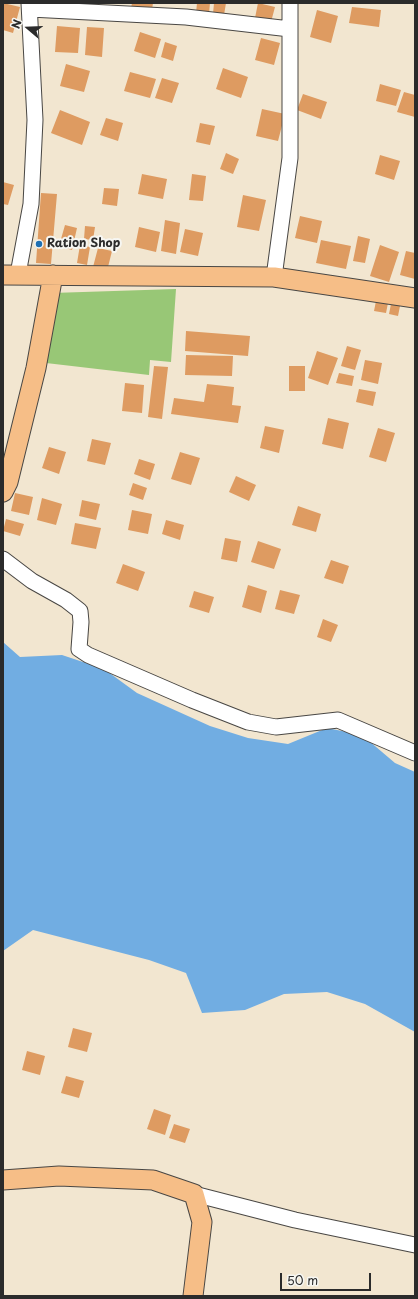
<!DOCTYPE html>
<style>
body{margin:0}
#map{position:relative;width:418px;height:1299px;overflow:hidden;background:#f2e6d0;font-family:"Playpen Sans",sans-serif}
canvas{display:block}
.frame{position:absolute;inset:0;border:4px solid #2b2b2b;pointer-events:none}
.north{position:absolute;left:8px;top:8px;width:40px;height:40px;-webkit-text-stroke:3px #f6f6f2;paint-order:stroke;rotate:289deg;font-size:11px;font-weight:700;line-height:16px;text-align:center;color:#2b2b2b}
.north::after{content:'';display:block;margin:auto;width:14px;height:18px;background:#2b2b2b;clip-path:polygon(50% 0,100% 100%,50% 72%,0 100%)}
.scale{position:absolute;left:280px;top:1273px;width:91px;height:18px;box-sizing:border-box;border:2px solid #2b2b2b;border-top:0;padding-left:5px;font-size:12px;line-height:14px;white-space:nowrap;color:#2b2b2b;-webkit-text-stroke:3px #f6f6f2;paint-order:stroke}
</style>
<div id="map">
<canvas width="418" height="1299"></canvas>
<div class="frame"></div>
<div class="north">N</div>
<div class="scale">50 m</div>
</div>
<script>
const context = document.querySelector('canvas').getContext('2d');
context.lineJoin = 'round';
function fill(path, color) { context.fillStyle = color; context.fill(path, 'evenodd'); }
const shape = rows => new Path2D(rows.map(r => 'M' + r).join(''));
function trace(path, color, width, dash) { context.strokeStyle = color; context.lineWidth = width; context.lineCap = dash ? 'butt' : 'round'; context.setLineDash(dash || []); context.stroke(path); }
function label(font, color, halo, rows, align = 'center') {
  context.font = font + ' "Playpen Sans",sans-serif'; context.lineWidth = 4; context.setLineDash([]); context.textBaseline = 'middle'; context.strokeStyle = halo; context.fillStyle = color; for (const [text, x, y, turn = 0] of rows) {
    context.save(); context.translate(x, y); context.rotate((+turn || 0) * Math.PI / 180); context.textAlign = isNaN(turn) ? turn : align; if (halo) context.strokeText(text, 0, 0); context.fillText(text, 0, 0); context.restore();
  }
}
const green = shape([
 [176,289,171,362,150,360,149,375,46,363,52,293]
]);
const water = shape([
 [3,642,20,657,62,655,104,669,137,693,210,726,248,738,288,744,327,728,362,735,395,763,415,772,415,1032,365,1004,327,992,284,994,245,1010,202,1013,186,973,149,960,33,930,3,951]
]);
const building = shape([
 [3,3,20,7,13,33,3,30],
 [132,3,153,3,152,10,131,8],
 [197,3,210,3,209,14,196,13],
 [214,3,226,3,224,15,213,14],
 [258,3,275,7,271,22,255,18],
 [352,7,381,10,379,27,349,23],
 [317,10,338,16,331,43,310,37],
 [57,26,80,28,78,53,55,52],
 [87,27,104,28,102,57,85,55],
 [140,32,161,39,155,58,134,51],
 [261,38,280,43,274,65,255,60],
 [165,42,177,46,173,61,161,57],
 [66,64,90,71,84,92,60,86],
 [223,68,248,77,241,98,216,89],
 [130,72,156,79,150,98,124,91],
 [162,78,179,83,172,103,155,98],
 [380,84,401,90,396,106,376,101],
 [404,92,415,95,415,117,397,112],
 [303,94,327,102,321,119,297,110],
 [262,109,285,114,278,141,256,136],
 [60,110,90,122,82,145,51,133],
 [106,118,123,123,118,141,100,135],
 [200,123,215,126,210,145,196,142],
 [226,153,239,159,233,174,220,169],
 [380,155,400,161,394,180,375,174],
 [142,174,167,179,163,199,138,194],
 [192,174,206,176,203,201,189,200],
 [3,182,14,185,8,205,3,204],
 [104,188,119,189,117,206,102,204],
 [41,193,57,194,51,264,36,263],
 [243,195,266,200,259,231,237,227],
 [300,216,322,221,317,243,295,238],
 [165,220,180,223,176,254,161,251],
 [65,225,77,228,72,250,59,246],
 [85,226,95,227,93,240,84,239],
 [139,227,160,232,156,252,135,247],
 [185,229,203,233,198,256,180,252],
 [358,236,370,239,365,263,353,261],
 [321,240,351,246,346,269,316,263],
 [80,245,90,247,87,265,77,263],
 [380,245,399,252,389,282,370,276],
 [98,248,112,251,107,271,93,267],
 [406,251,415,253,415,279,400,275],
 [376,301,388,303,386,313,374,311],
 [391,304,400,306,398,316,389,314],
 [186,331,250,336,248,356,185,351],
 [347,346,361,350,355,370,341,366],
 [317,351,338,358,328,385,308,378],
 [186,355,233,356,232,376,185,375],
 [365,360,382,363,378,384,361,380],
 [154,366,168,367,162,419,148,417],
 [289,366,305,366,305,391,289,391],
 [339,373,354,376,352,386,336,383],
 [125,383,144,385,142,413,122,411],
 [207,384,234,387,232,405,241,406,238,423,171,414,174,398,204,402],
 [359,389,376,392,373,406,356,402],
 [328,418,349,423,343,449,322,444],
 [265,426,284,430,279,453,260,448],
 [378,428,395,433,386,462,369,457],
 [92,439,111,443,105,465,87,461],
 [49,447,66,452,59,474,42,468],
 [180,452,200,458,191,485,171,479],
 [139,459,155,464,150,480,134,474],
 [236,476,256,485,249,501,229,492],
 [133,483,147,488,143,500,129,495],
 [15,493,33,497,29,515,11,511],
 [42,498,62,504,56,525,37,520],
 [82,500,100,504,96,520,79,516],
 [298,506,321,514,316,532,292,525],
 [132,510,152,514,148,534,128,530],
 [6,519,24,524,20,536,3,531],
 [166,520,184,525,180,540,162,534],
 [75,523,101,528,96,549,71,544],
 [225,538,241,541,237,562,221,559],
 [258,541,281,549,274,569,251,562],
 [331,560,349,566,343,584,324,578],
 [123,564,145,572,138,591,116,583],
 [248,585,267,591,261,613,242,607],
 [280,590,300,595,294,614,275,609],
 [194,591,214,597,209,613,189,607],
 [323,619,338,625,331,642,317,637],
 [73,1028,92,1033,87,1052,68,1047],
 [27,1051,45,1056,40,1075,22,1070],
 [66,1076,84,1081,79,1098,61,1093],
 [154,1109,171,1115,165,1135,147,1129],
 [174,1124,190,1129,185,1143,169,1138]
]);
const minor = shape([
 [30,9,186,17,290,29],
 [18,274,31,204,35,120,29,3],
 [274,277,290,158,290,3],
 [3,559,32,581,66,600,80,611,81,622,79,649,88,655,192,700,248,722,276,727,338,720,415,753],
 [194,1194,295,1220,415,1245]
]);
const major = shape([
 [3,275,274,277,415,298],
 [3,492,8,482,36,368,53,275],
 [3,1180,59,1176,153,1180,194,1194,202,1222,193,1296]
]);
const markers = [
 [39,244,4,"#1f6fb2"]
];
const poiNames = [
 ["Ration Shop",47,244]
];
fill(green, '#98c776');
fill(water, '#71ade2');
fill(building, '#de9b61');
trace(minor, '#494744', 17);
trace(major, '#494744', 21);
trace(minor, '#fff', 15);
trace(major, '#f6be87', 19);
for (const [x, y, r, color] of markers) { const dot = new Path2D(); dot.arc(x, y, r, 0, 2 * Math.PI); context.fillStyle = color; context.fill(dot); trace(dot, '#f6f6f2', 1.5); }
label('bold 12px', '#2b2b2b', '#f6f6f2', poiNames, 'left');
</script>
